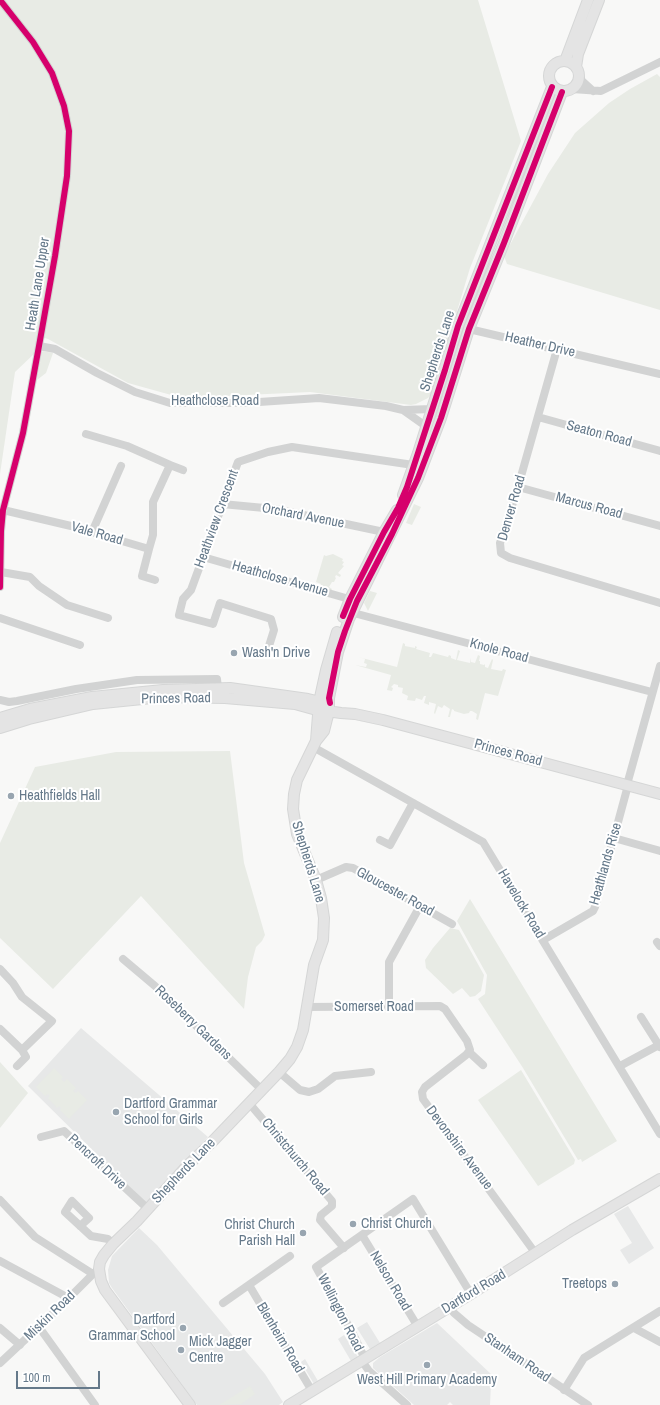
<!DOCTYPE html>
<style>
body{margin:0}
#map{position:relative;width:660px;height:1405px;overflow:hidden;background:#f8f8f7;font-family:"Archivo Narrow",sans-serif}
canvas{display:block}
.scale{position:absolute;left:16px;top:1371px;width:84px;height:18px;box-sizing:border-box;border:2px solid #65798a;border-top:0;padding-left:5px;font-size:12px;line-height:14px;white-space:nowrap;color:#65798a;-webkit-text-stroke:3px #fff;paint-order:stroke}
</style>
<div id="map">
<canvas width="660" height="1405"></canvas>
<div class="scale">100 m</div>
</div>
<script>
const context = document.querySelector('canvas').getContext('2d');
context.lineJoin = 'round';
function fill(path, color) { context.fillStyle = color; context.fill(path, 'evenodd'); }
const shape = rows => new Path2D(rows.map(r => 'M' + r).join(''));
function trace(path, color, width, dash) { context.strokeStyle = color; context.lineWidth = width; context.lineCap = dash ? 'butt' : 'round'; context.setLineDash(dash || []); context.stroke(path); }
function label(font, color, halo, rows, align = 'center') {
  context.font = font + ' "Archivo Narrow",sans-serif'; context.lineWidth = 4; context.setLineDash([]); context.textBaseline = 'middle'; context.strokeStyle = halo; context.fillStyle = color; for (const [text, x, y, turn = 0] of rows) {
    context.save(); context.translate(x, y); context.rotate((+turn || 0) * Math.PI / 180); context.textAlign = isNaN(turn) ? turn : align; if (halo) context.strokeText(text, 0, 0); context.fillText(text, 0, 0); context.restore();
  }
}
const built = shape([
 [81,1028,208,1137,146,1203,28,1086],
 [628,1206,654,1248,629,1264,620,1250,632,1243,614,1214],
 [139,1228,157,1245,265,1374,283,1402,279,1405,197,1405,112,1288,109,1283,108,1270,112,1256],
 [367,1322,380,1343,370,1349,357,1328],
 [437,1323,492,1375,489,1377,491,1383,490,1405,453,1405,450,1402,447,1405,414,1405,373,1368,373,1363,380,1357],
 [344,1335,358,1357,351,1361,338,1339],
 [305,1359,318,1381,314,1384,301,1362]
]);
const green = shape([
 [0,0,478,0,521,141,470,268,432,394,428,398,416,404,411,405,310,392,182,398,128,383,48,339,38,336,35,353,15,372,0,474],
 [657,74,660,77,660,310,507,264,504,256,512,241,548,174,575,133,609,103,630,89],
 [43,351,53,353,46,373,37,380,42,352],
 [414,504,421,507,412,525,406,523],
 [333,554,343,559,342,561,344,562,342,565,344,566,338,573,341,575,340,577,336,575,335,577,336,578,334,582,332,582,329,587,332,589,331,591,320,587,321,584,316,582,324,555,326,556],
 [370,591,377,593,368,611,364,603],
 [403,643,405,644,405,646,415,648,415,646,417,647,416,649,430,653,429,657,431,657,433,653,448,657,449,655,451,656,451,658,456,660,458,650,460,651,457,660,470,663,471,658,471,662,475,663,478,655,480,656,479,661,480,661,480,664,484,665,485,664,485,667,488,668,492,659,493,660,491,669,502,671,503,669,506,670,498,696,485,693,478,720,476,719,477,714,472,711,470,711,469,713,464,714,454,711,454,710,452,709,450,717,448,717,450,709,444,705,442,708,438,706,435,714,434,713,436,704,429,702,429,705,424,703,426,696,424,696,422,700,416,698,415,701,407,700,408,696,402,693,403,688,398,687,398,685,394,684,391,687,393,688,392,691,387,690,391,675,355,665,366,667,367,664,364,663,365,659,358,657,397,667],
 [230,751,244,863,265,935,262,941,256,947,248,977,244,1009,141,896,53,989,0,938,0,843,35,767,116,752],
 [470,899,617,1141,582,1162,581,1159,578,1160,523,1068,478,999,485,994,487,975,457,921],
 [450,928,459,930,484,975,481,991,475,996,470,997,462,988,453,994,426,968,425,960,433,948],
 [0,1062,28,1093,0,1128],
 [54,1068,63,1077,61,1079,64,1082,67,1079,76,1088,73,1091,76,1093,78,1091,87,1100,69,1119,60,1110,61,1108,59,1106,57,1108,48,1098,50,1096,48,1094,45,1096,36,1087],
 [521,1070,575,1160,574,1164,538,1186,478,1100],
 [250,1386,255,1394,241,1404,219,1405]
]);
const minor = shape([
 [579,74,582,81,593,91],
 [572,89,601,91,660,62],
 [457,342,461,332,469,329,660,374],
 [39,346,55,349,97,373,135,392,170,403,244,403,319,398,386,406,403,410,432,409,447,398],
 [557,349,518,487,500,543,501,553,510,558,660,603],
 [403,410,427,427,436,430],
 [538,417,660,451],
 [86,434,127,446,170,465,153,502,153,535,149,549],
 [170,465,183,470],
 [518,487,660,526],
 [222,504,275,509,384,532],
 [3,510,71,526,149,549,142,576,155,580],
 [92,532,121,466],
 [203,557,356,601],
 [1,572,30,577,39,586,67,605,108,618],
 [0,587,1,531,3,510,23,433,39,346,55,256,67,176,69,131,64,106,52,73,33,42,0,0],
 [346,611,652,692],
 [0,618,80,645],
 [269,646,274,630,271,619,220,603,213,624,179,615,183,599,191,590,238,462,268,452,292,447,420,466],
 [0,700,9,702,17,701,76,689,137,680,217,679,218,688],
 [313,747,483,842,660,1134],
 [614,838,660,851],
 [380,840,390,845,413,803],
 [316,880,346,867,353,868,452,924],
 [543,940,593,911,595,907,627,789,628,781,660,666],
 [657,942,660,946],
 [123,959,155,986,262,1090],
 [0,969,13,983,22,997,52,1021,22,1050],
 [307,1007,440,1006,445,1009,467,1041,470,1050,466,1055,425,1087,422,1092,423,1099,536,1254],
 [389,1007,389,962,420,906],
 [641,1017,660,1047],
 [0,1029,22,1050,26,1057,17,1066],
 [469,1052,483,1065],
 [620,1066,659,1045],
 [279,1072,300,1090,309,1092,318,1089,335,1076,371,1072],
 [249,1103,332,1201,332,1206,321,1215,320,1220,344,1248],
 [41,1137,64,1131,148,1209],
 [0,1200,35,1237,93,1274],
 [80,1226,89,1218,72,1201,65,1212,91,1236,108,1239,113,1244],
 [362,1235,418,1327],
 [0,1261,63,1295,68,1300],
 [249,1285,312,1391],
 [223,1303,290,1256],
 [449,1307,454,1313,468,1325,588,1405],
 [39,1327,95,1405],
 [0,1328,20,1345],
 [634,1328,660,1342],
 [365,1359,354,1336,316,1267,413,1199,471,1294],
 [362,1361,369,1371,407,1405],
 [0,1363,62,1305,93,1274,99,1269],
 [564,1390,584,1358,660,1311]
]);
const major = shape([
 '549 76a15 15 0 1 1 30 0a15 15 0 1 1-30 0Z',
 [565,61,588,0],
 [576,67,578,54,599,0],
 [403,495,418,453,458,326,552,87],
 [343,617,350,599,384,532,397,510],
 [0,718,30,709,92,697,163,690,230,688,308,699,325,703],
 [0,728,29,719,93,704,162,697,225,698,295,704,313,709,341,713,355,714,383,720,660,794],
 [316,741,319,702,326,670,337,632],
 [190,1405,105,1290,101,1281,99,1269,100,1262,104,1255,113,1244,137,1221,186,1167,212,1142,279,1072,290,1059,297,1047,303,1030,314,965,323,940,324,918,321,898,316,880,297,834,293,809,294,794,297,780,316,741,324,731,329,711,329,698,338,652,349,619,418,478,441,418,469,329,504,243,562,92],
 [289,1405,471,1294,572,1230,660,1179]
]);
const cycleway = shape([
 [0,587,1,531,3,510,23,433,39,346,55,256,67,176,69,131,64,106,52,73,33,42,0,0],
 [343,616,350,599,384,532,398,508,407,487,445,370,458,326,552,87],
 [330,703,329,698,338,652,345,631,357,601,392,534,418,478,441,418,469,329,504,243,562,92]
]);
const markers = [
 [234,653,4,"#98a5b0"],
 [11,796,4,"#98a5b0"],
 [116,1112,4,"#98a5b0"],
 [353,1224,4,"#98a5b0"],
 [303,1233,4,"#98a5b0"],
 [615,1284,4,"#98a5b0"],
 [183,1328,4,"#98a5b0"],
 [181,1350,4,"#98a5b0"],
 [427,1365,4,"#98a5b0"]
];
const streetNames = [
 ["Heath Lane Upper",38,284,-81],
 ["Heather Drive",540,345,13],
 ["Shepherds Lane",438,351,-72],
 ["Heathclose Road",215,401],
 ["Seaton Road",599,434,15],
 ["Marcus Road",589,506,15],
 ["Denver Road",512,508,-74],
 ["Orchard Avenue",303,516,11],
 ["Heathview Crescent",217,519,-70],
 ["Vale Road",97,534,16],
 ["Heathclose Avenue",280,579,16],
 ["Knole Road",499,651,15],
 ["Princes Road",176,699,-1],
 ["Princes Road",508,753,15],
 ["Shepherds Lane",308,862,73],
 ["Heathlands Rise",606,864,-74],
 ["Gloucester Road",395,892,29],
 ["Havelock Road",521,904,59],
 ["Somerset Road",374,1007],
 ["Roseberry Gardens",193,1023,44],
 ["Devonshire Avenue",459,1148,53],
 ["Christchurch Road",295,1157,50],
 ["Pencroft Drive",97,1162,43],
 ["Shepherds Lane",184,1171,-46],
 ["Nelson Road",390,1281,59],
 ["Dartford Road",474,1292,-31],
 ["Wellington Road",340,1313,63],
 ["Miskin Road",50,1316,-44],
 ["Blenheim Road",280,1338,59],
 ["Stanham Road",517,1358,34]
];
const poiNames = [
 ["Wash'n Drive",242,653],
 ["Heathfields Hall",19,796],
 ["Dartford Grammar",124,1104],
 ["School for Girls",124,1120],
 ["Christ Church",361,1224],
 ["Christ Church",295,1225,"right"],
 ["Parish Hall",295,1241,"right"],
 ["Treetops",607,1284,"right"],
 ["Dartford",175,1320,"right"],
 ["Grammar School",175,1336,"right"],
 ["Mick Jagger",189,1342],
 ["Centre",189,1358],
 ["West Hill Primary Academy",427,1380,"center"]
];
fill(built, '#e7e8e8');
fill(green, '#e8ebe5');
trace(major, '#d5d6d6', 12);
trace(minor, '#d2d3d3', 8);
trace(major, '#e4e4e4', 10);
trace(cycleway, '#d6006c', 6);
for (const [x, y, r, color] of markers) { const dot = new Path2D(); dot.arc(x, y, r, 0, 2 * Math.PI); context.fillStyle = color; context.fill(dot); trace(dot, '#fff', 1.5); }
label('14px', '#65798a', '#fff', streetNames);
label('14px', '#65798a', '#fff', poiNames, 'left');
</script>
